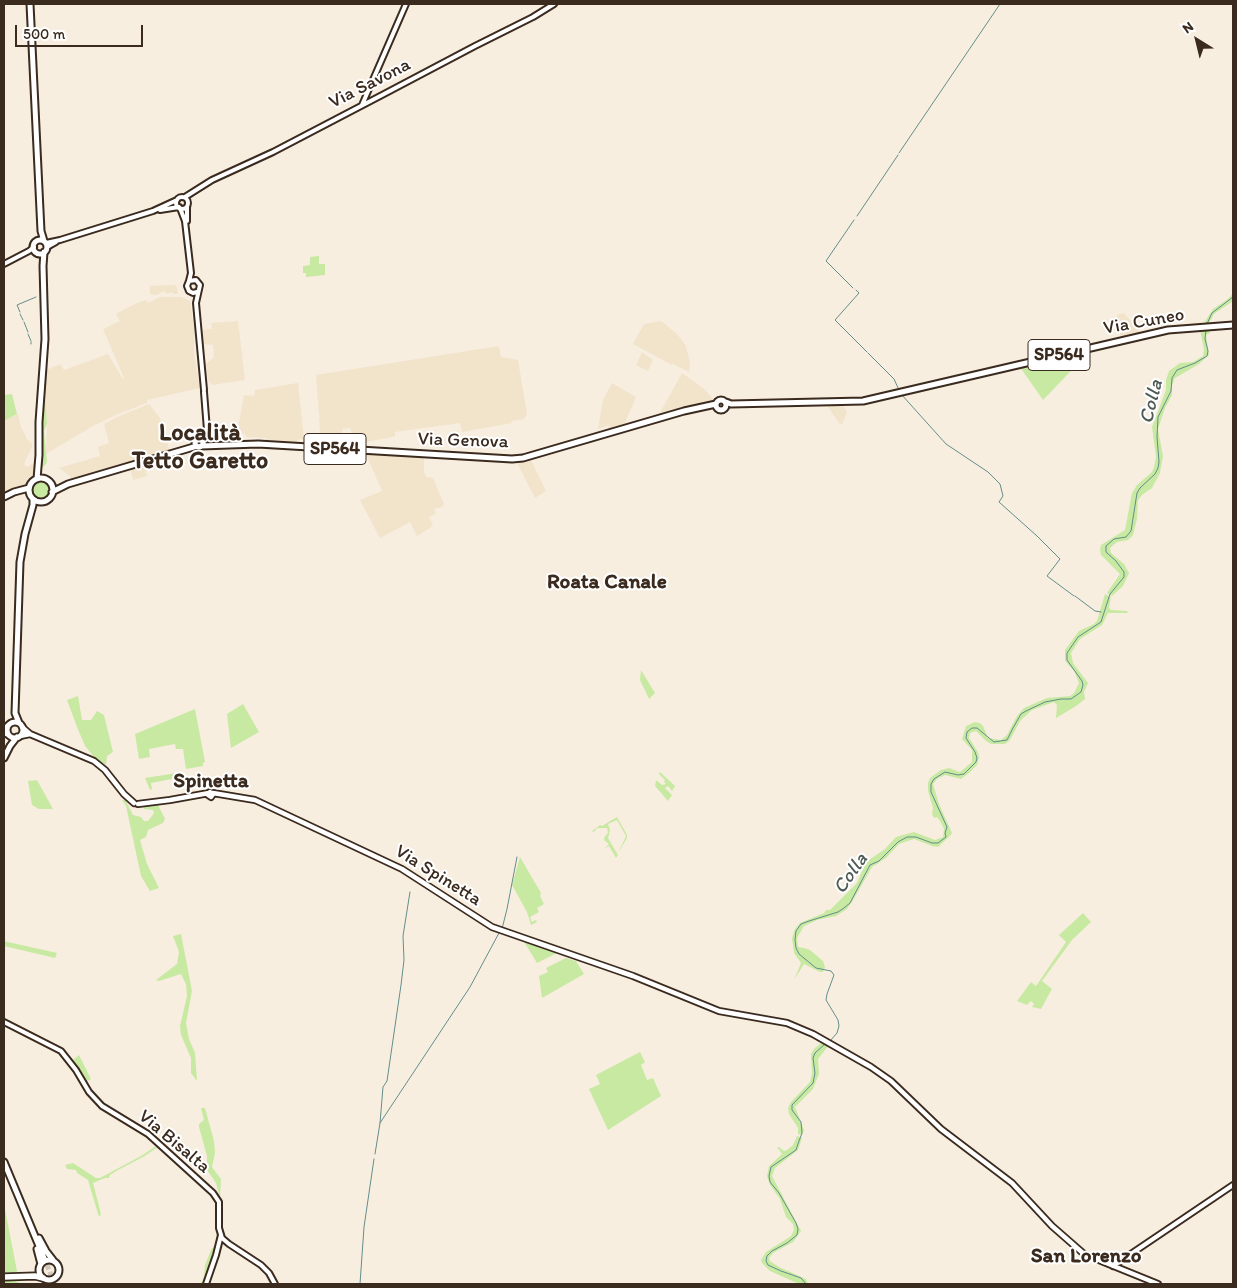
<!DOCTYPE html>
<meta charset="utf-8">
<style>
body{margin:0}
#map{position:relative;width:1237px;height:1288px;overflow:hidden;background:#f7eee0;font-family:Itim,sans-serif}
canvas{display:block}
.frame{position:absolute;inset:0;border:5px solid #3b2a1e;pointer-events:none}
.north{position:absolute;left:1172px;top:15px;width:50px;height:50px;-webkit-text-stroke:4px #fff;paint-order:stroke;rotate:324deg;font-size:14px;font-weight:700;line-height:20px;text-align:center;color:#3b2a1e}
.north::after{content:'';display:block;margin:auto;width:18px;height:22px;background:#3b2a1e;clip-path:polygon(50% 0,100% 100%,50% 72%,0 100%)}
.scale{position:absolute;left:15px;top:25px;width:128px;height:22px;box-sizing:border-box;border:2px solid #3b2a1e;border-top:0;padding-left:6px;font-size:15px;line-height:18px;white-space:nowrap;color:#3b2a1e;-webkit-text-stroke:4px #fff;paint-order:stroke}
</style>
<div id="map">
<canvas width="1237" height="1288"></canvas>
<div class="frame"></div>
<div class="north">N</div>
<div class="scale">500 m</div>
</div>
<script>
const context = document.querySelector('canvas').getContext('2d');
context.lineJoin = 'round';
function fill(path, color) { context.fillStyle = color; context.fill(path, 'evenodd'); }
const shape = rows => new Path2D(rows.map(r => 'M' + r).join(''));
function trace(path, color, width, dash) { context.strokeStyle = color; context.lineWidth = width; context.lineCap = dash ? 'butt' : 'round'; context.setLineDash(dash || []); context.stroke(path); }
function label(font, color, halo, rows, align = 'center') {
  context.font = font + ' Itim,sans-serif'; context.lineWidth = 4; context.setLineDash([]); context.textBaseline = 'middle'; context.strokeStyle = halo; context.fillStyle = color; for (const [text, x, y, turn = 0] of rows) {
    context.save(); context.translate(x, y); context.rotate((+turn || 0) * Math.PI / 180); context.textAlign = isNaN(turn) ? turn : align; if (halo) context.strokeText(text, 0, 0); context.fillText(text, 0, 0); context.restore();
  }
}
const built = shape([
 [175,285,177,287,178,294,173,294,172,292,167,294,164,291,156,295,150,294,150,286],
 [160,297,181,297,190,301,194,328,194,353,200,388,147,400,147,403,118,414,93,426,46,454,47,424,44,385,46,370,60,364,64,370,108,354,121,376,125,380,103,329,120,321,116,314,135,304,146,300,148,303],
 [1124,313,1140,332,1138,335,1121,339,1117,315],
 [238,321,245,380,212,385,208,380,206,364,214,357,213,345,203,344,201,330,212,329,211,323],
 [661,321,677,334,686,346,690,363,689,372,673,364,672,365,633,344,644,324],
 [499,346,501,357,518,360,527,414,524,419,511,421,512,423,462,432,460,423,395,432,395,436,392,437,366,442,356,441,350,428,342,429,343,439,334,440,334,446,321,445,319,418,321,416,319,415,316,375],
 [642,352,653,360,648,371,636,365],
 [682,373,703,388,714,400,714,402,660,413],
 [298,383,304,439,297,440,297,445,266,443,266,438,247,437,245,434,237,433,244,395,254,396,255,390],
 [612,383,636,397,624,425,608,430,609,425,598,429,603,400],
 [841,403,847,412,842,425,839,423,828,407,828,404],
 [149,404,160,418,170,452,71,482,70,476,59,468,100,456,98,447,109,443,104,424,117,417],
 [18,414,21,427,27,439,33,445,24,464,27,467,37,461,36,477,23,489,4,495,4,421],
 [366,454,424,457,424,472,426,477,433,478,444,504,442,507,434,509,436,514,429,517,433,526,417,536,410,522,380,538,360,500,382,491],
 [530,458,546,491,535,498,516,461],
 [144,464,147,476,133,480,130,468]
]);
const green = shape([
 [319,256,319,264,325,264,325,275,306,277,306,273,303,273,303,266,310,265,310,257],
 [1233,293,1233,301,1214,314,1208,325,1202,326,1213,309,1228,299],
 [1200,330,1208,330,1210,333,1206,335,1209,355,1199,364,1175,378,1172,385,1172,395,1165,408,1158,429,1163,456,1160,473,1152,488,1142,495,1138,500,1137,519,1133,535,1128,540,1117,542,1110,548,1111,553,1124,564,1129,573,1123,586,1112,596,1107,593,1120,574,1101,555,1100,550,1101,545,1125,530,1132,493,1137,485,1152,472,1154,467,1156,457,1152,427,1166,390,1166,380,1169,371,1180,363,1193,362,1203,356,1204,349],
 [1092,349,1043,400,1020,367],
 [44,385,47,424,44,431,47,461,46,464,42,468,41,430],
 [12,394,17,414,4,421,4,395],
 '32 490a9 9 0 1 1 18 0a9 9 0 1 1-18 0Z',
 [1105,594,1111,597,1109,608,1111,610,1127,611,1128,613,1108,613,1102,625,1080,639,1071,653,1073,663,1088,683,1084,692,1085,699,1076,706,1056,718,1057,705,1054,702,1032,710,1020,721,1010,740,1005,744,991,744,986,741,976,731,970,733,969,738,978,752,979,758,977,765,969,773,961,779,945,775,937,779,933,784,939,804,952,833,950,836,938,847,932,846,914,839,899,844,886,858,872,867,852,902,847,909,836,916,817,920,804,926,797,938,798,947,804,948,810,950,823,961,825,967,823,972,820,972,804,964,794,980,801,963,794,953,792,938,795,929,800,923,824,913,826,910,830,910,857,883,866,862,885,849,896,837,914,832,935,840,943,837,944,829,940,821,937,817,934,818,932,814,933,808,928,791,928,783,930,778,941,770,949,768,960,772,972,762,972,750,962,739,966,726,975,722,980,723,983,726,988,738,1001,740,1007,735,1017,716,1024,708,1047,698,1070,696,1074,693,1079,683,1074,671,1065,661,1065,650,1079,631,1094,624,1097,621],
 [641,670,655,693,649,699,640,680],
 [78,696,82,720,91,720,97,711,104,715,113,752,107,756,106,765,95,758,85,746,77,727,67,700],
 [243,704,259,732,231,748,227,714],
 [195,709,205,762,203,763,203,766,186,769,183,749,176,749,175,744,149,749,150,757,139,759,135,734],
 [660,772,675,786,672,791,668,786,665,788,672,795,668,801,655,786,656,780,662,785,666,784,664,782,665,780,659,774],
 [177,773,177,778,151,783,152,789,150,790,145,778],
 [37,780,53,809,39,809,32,805,28,781],
 [122,800,125,800,128,805,133,815,141,817,144,821,148,821,154,813,153,810,144,809,143,806,145,804,158,805,165,819,163,823,148,830,146,837,140,840,147,864,159,888,150,891,141,876,126,806],
 [617,817,627,835,627,838,618,853,626,836,617,820,608,824,610,830,608,838,618,855,616,858,609,846,604,849,609,844,604,840,605,836,608,833,607,828,597,828,594,832,592,831,600,825,602,826],
 [520,857,541,893,540,896,544,904,537,908,539,912,530,917,532,922,536,920,537,922,531,925,527,912,512,885],
 [1083,913,1091,922,1072,940,1042,981,1052,989,1041,1009,1032,1007,1034,1004,1031,1001,1027,1005,1017,1001,1031,982,1036,986,1066,942,1059,935],
 [181,934,192,991,186,1023,189,1039,195,1053,197,1081,191,1073,191,1058,181,1035,180,1026,187,996,186,984,181,974,159,981,156,980,177,964,179,952,173,936],
 [523,940,557,953,537,963],
 [4,941,8,942,57,953,55,958,4,946],
 [566,958,576,961,584,974,542,998,539,976,548,972,546,968],
 [823,1041,829,1045,818,1059,819,1074,813,1089,795,1107,804,1130,802,1135,798,1134,798,1128,789,1114,788,1108,791,1102,810,1082,812,1074,811,1054,814,1049],
 [640,1052,645,1062,641,1065,647,1080,653,1078,661,1096,608,1130,589,1089,600,1084,596,1075],
 [79,1055,91,1079,86,1082,73,1060],
 [201,1108,205,1108,214,1141,215,1153,212,1167,221,1179,220,1198,216,1183,207,1170,207,1156,199,1127,199,1124,204,1120],
 [797,1136,802,1138,798,1150,775,1168,772,1176,801,1231,793,1242,773,1253,769,1258,770,1261,779,1267,806,1279,808,1284,799,1284,770,1271,762,1263,761,1260,766,1252,791,1236,794,1230,793,1224,786,1217,780,1199,770,1185,767,1176,769,1166,782,1154,777,1147,779,1147,784,1151,787,1150,793,1145],
 [156,1146,158,1147,143,1157,118,1170,110,1175,109,1178,105,1178,93,1183,101,1214,99,1217,88,1180,77,1173,76,1170,67,1169,65,1165,73,1163,96,1178,100,1178,141,1156],
 [4,1204,17,1271,14,1281,25,1284,4,1284],
 [218,1226,219,1238,217,1249,205,1284,201,1284,204,1276,205,1265,211,1250,215,1245]
]);
const stream = shape([
 [899,153,1000,4],
 [857,216,898,155],
 [853,288,826,261,854,220],
 [856,290,859,293,835,320,867,352],
 [20,312,17,305,36,297],
 [20,314,23,320],
 [24,322,28,332],
 [1206,326,1212,313,1233,297],
 [28,334,31,341],
 [31,342,31,344],
 [868,353,894,379,899,390],
 [901,394,946,444,988,472,1000,484,1003,496,999,502,1037,536,1060,559,1047,576,1074,596],
 [1075,596,1095,611,1101,612],
 [502,929,507,909,517,857],
 [561,953,583,961],
 [724,1014,752,1019],
 [830,1041,837,1033,839,1026,838,1020,826,1000,827,994,834,975,831,971,816,968,799,954,796,948,795,940,796,931,801,924,809,921,838,912,844,908,850,903,870,865,879,861,898,842,907,837,916,837,932,843,938,843,946,837,945,833,947,827,931,792,931,784,934,779,945,772,958,775,964,774,976,762,977,758,975,752,966,738,967,732,972,728,977,728,994,742,1007,740,1013,728,1021,714,1026,711,1045,702,1061,699,1071,699,1081,692,1083,685,1082,681,1067,660,1067,653,1078,637,1101,622,1110,594,1124,577,1124,572,1116,561,1106,552,1106,546,1114,539,1126,537,1131,531,1137,493,1140,488,1155,474,1158,468,1159,462,1157,437,1158,417,1171,391,1172,378,1177,370,1195,363,1207,356,1208,351,1205,339,1206,330],
 [380,1123,470,987,499,933],
 [375,1154,380,1123,383,1087,387,1081,401,985,404,960,403,936,410,892],
 [360,1284,364,1227,374,1159],
 [806,1284,801,1278,781,1271,768,1265,766,1261,767,1256,772,1251,787,1243,797,1235,798,1229,796,1223,779,1193,770,1182,769,1176,771,1167,796,1150,799,1141,802,1133,801,1122,792,1110,792,1105,813,1083,815,1073,813,1058,815,1053,826,1043]
]);
const tertiaryTunnel = shape([
 [202,391,202,392]
]);
const primaryTunnel = shape([
 [44,1258,54,1282]
]);
const tertiary = shape([
 [362,105,406,4],
 '176 203a6 6 0 1 1 12 0a6 6 0 1 1-12 0Z',
 [185,197,212,180,273,152,384,94,475,46,533,17,554,4],
 [187,207,187,221],
 [180,208,185,221,191,273,189,281],
 [160,210,179,207],
 [46,243,60,240,153,211,177,200],
 [47,247,56,242],
 [4,264,29,251,34,247],
 [197,292,193,293,189,291,187,286,189,281,196,280,200,285,196,303,204,390],
 [199,439,205,432],
 [202,441,207,430,204,392],
 [4,729,8,725],
 [4,733,8,735],
 [4,1022,61,1051,76,1070,89,1092,102,1106,148,1134,213,1193,219,1202,219,1228,222,1238,229,1244,261,1265,269,1273,275,1284],
 [1113,1266,1233,1185],
 [206,1284,216,1255,221,1235]
]);
const secondary = shape([
 [22,727,30,734,94,761,105,770,124,794,134,803],
 [20,736,30,734],
 [210,792,213,794,211,797,208,795,210,792],
 [213,793,255,800,402,869,492,927,633,976,719,1011,787,1023,813,1034,871,1067,891,1081,941,1129,1012,1183,1052,1226,1084,1254,1158,1284],
 [138,804,170,800,209,793]
]);
const primary = shape([
 [30,4,41,231,44,241],
 '33 247a7 7 0 1 1 14 0a7 7 0 1 1-14 0Z',
 '716 405a5 5 0 1 1 10 0a5 5 0 1 1-10 0Z',
 [726,402,731,404,863,401,1168,330,1233,325],
 '195 443a4 4 0 1 1 8 0a4 4 0 1 1-8 0Z',
 [201,446,258,444,512,459,523,458,684,411,716,404],
 '29 490a12 12 0 1 1 24 0a12 12 0 1 1-24 0Z',
 [37,479,39,455,39,422,45,339,43,266,44,252],
 [52,492,68,484,197,446],
 [4,497,14,492,29,488],
 '7 730a8 8 0 1 1 16 0a8 8 0 1 1-16 0Z',
 [19,723,15,713,20,562,25,534,33,505,33,499],
 [4,758,10,746,17,737],
 [4,1162,44,1258],
 [39,1238,46,1251,53,1260],
 [37,1249,41,1264],
 '39 1270a10 10 0 1 1 20 0a10 10 0 1 1-20 0Z'
]);
const trunk = shape([
 [4,1277,35,1276,43,1278]
]);
const shields = [
 [1059,355,62],
 [335,449,62]
];
const shieldNames = [
 ["SP564",1059,355],
 ["SP564",335,449]
];
const streetNames = [
 ["Via Savona",370,84,-27],
 ["Via Cuneo",1144,322,-10],
 ["Via Genova",463,441,2],
 ["Via Spinetta",438,876,32],
 ["Via Bisalta",174,1142,40]
];
const waterNames = [
 ["Colla",1152,402,-76],
 ["Colla",851,874,-55]
];
const quarterNames = [
 ["Roata Canale",607,583],
 ["Spinetta",211,782],
 ["San Lorenzo",1086,1257]
];
const districtNames = [
 ["Località",200,434],
 ["Tetto Garetto",200,462]
];
fill(built, '#f2e3cb');
fill(green, '#c8e9a2');
trace(stream, '#638d8b', 1);
trace(tertiaryTunnel, '#d1c7b9', 4, [4, 2]);
trace(primaryTunnel, '#d1c7b9', 5, [5, 2.5]);
trace(tertiary, '#3b2a1e', 8);
trace(secondary, '#3b2a1e', 8);
trace(primary, '#3b2a1e', 9);
trace(trunk, '#3b2a1e', 9);
trace(tertiary, '#fff', 4);
trace(secondary, '#fff', 4.5);
trace(primary, '#fff', 5);
trace(trunk, '#fff', 5.5);
for (const [x, y, w] of shields) { const box = new Path2D(); box.roundRect(x - w / 2, y - 15.5, w, 31, 4); context.fillStyle = '#fff'; context.fill(box); trace(box, '#3b2a1e', 1); }
label('bold 18px', '#3b2a1e', null, shieldNames);
label('19px', '#3b2a1e', '#fff', streetNames);
label('italic 20px', '#4f5c55', '#fff', waterNames);
label('bold 21px', '#3b2a1e', '#fff', quarterNames);
label('bold 24px', '#3b2a1e', '#fff', districtNames);
</script>
